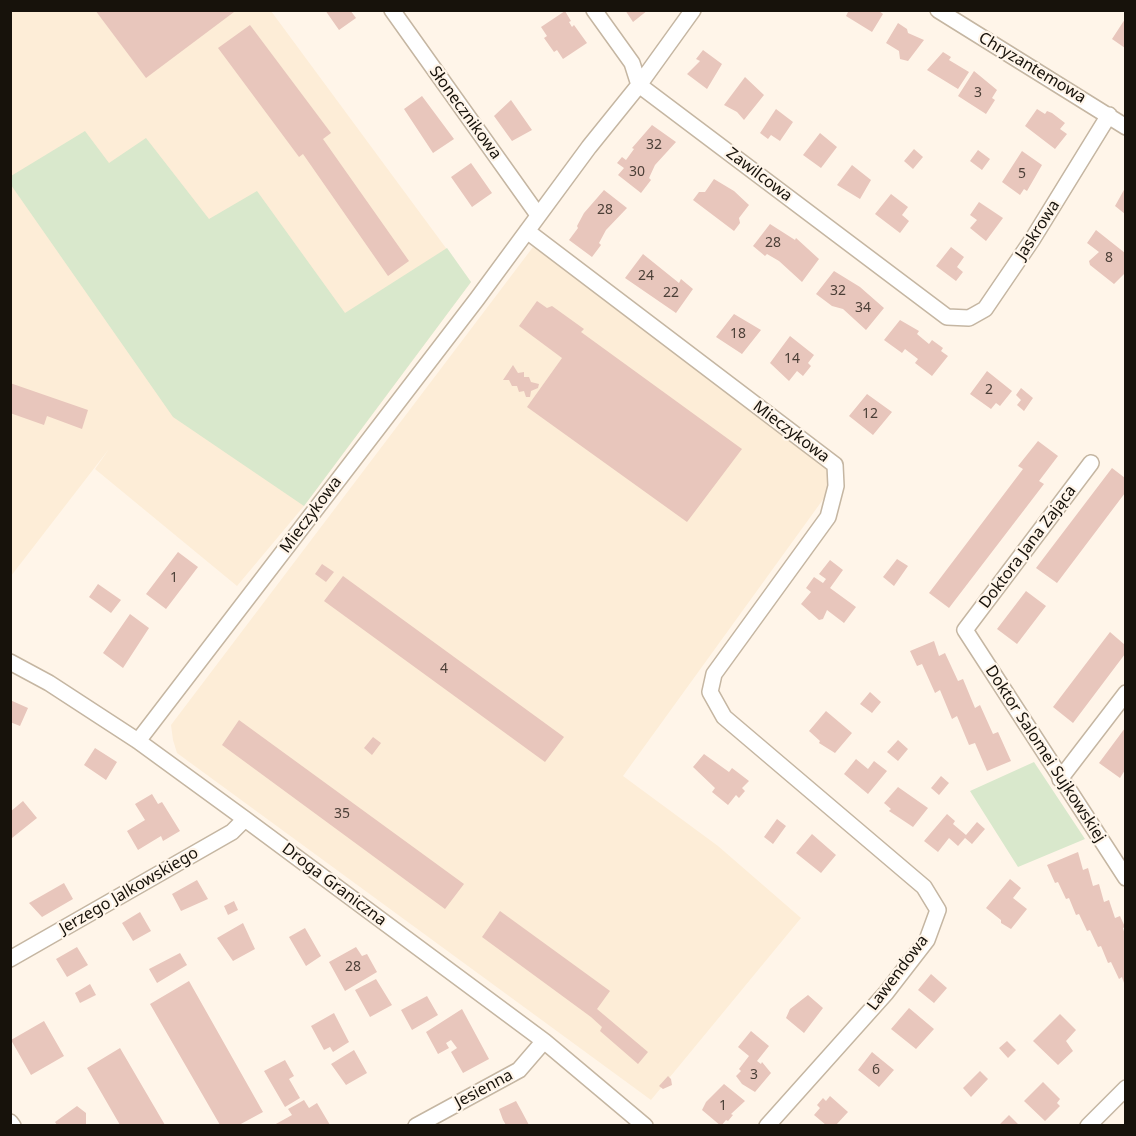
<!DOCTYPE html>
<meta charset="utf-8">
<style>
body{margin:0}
#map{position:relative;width:1136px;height:1136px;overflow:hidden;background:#fff5e9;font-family:"Noto Sans",sans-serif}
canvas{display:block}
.frame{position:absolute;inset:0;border:12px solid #17120b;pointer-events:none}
</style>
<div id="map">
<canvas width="1136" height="1136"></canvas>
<div class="frame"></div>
</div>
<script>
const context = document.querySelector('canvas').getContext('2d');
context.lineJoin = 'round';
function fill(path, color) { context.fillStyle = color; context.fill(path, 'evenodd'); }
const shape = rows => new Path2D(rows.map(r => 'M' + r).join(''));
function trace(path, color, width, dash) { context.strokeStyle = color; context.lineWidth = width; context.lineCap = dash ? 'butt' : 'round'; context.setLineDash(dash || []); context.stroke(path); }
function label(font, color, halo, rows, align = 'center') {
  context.font = font + ' "Noto Sans",sans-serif'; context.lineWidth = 4.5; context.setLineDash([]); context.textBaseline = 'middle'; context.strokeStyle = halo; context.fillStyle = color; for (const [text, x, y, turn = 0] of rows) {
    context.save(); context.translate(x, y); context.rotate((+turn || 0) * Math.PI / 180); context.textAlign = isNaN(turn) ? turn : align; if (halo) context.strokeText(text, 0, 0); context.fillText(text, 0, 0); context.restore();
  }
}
const built = shape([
 [11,11,271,11,471,282,304,506,237,586,95,469,109,449,11,576],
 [533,247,549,255,830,468,827,494,623,776,718,846,801,918,651,1100,177,753,173,740,171,725]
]);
const green = shape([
 [85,131,109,163,146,138,209,219,257,191,345,313,447,248,471,282,304,506,173,417,11,185,11,176],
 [1034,762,1085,839,1018,867,970,791]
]);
const building = shape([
 [95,10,233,10,234,12,146,78],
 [325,10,350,10,356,18,339,30],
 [625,10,648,10,633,22],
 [849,10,878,10,883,14,872,32,846,16],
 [565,11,571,21,569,22,572,27,574,25,587,43,563,59,557,50,554,52,544,38,547,36,541,27],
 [1125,19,1125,48,1112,39],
 [898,23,907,29,908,33,924,40,908,61,900,59,899,51,886,43],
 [250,25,331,133,323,139,409,261,388,276,303,154,299,157,218,48],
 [703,50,722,64,707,89,687,74,700,61,696,59],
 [943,52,951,57,949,60,969,72,958,89,927,70],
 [974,71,997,90,992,98,995,100,986,114,958,96],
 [745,77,764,95,744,120,737,112,724,105],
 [422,96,454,139,433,153,404,109],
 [511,100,532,130,512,141,494,116],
 [776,109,793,122,780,141,771,135,768,139,760,133],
 [1037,109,1045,114,1047,111,1052,113,1065,123,1060,129,1067,134,1055,149,1025,126],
 [652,125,676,142,655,165,649,178,651,180,641,193,618,175,624,168,617,163,622,157,626,160,634,149,632,148],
 [820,133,837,147,821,168,803,155],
 [914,149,923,157,913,169,904,161],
 [978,150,990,159,982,170,970,161],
 [1022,151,1042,165,1027,191,1024,189,1020,195,1002,182],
 [471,163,492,193,472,207,451,177],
 [852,165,871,180,860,199,837,185],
 [714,179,734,191,749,205,739,218,740,223,734,231,693,200,699,192,705,192],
 [1125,188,1125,214,1115,206],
 [604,190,627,208,606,230,599,243,601,245,592,257,569,240,578,228,577,226,584,213],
 [891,194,908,207,902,215,909,221,900,233,875,214],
 [979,202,1003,218,986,241,970,228,977,220,970,215],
 [770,224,795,240,796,238,819,259,802,282,779,261,767,254,765,256,753,246],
 [1096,230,1125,253,1125,273,1114,284,1090,265,1089,261,1099,252,1087,243],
 [951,247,964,257,957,267,963,272,956,281,936,266],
 [643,254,679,283,681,279,693,289,676,313,625,278],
 [834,271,860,287,884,308,866,330,843,309,832,306,816,294],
 [537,301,547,308,552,306,584,329,581,332,742,449,687,522,527,407,562,358,519,326],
 [734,314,761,330,742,354,716,337],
 [900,320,919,331,917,334,929,344,932,340,943,348,941,351,948,356,932,376,915,363,918,359,905,349,902,353,884,340],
 [790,336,814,355,808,363,811,366,803,376,797,371,789,381,770,363],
 [513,365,518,373,524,372,524,377,529,377,531,382,539,384,538,388,531,391,530,397,526,397,524,391,519,392,517,386,512,386,509,380,503,380],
 [987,371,1012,391,1000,406,996,403,991,409,970,394],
 [10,383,88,410,82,429,47,416,44,425,10,413],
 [1021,388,1033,398,1024,411,1017,405,1021,400,1016,395],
 [867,394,892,412,873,435,849,416],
 [1038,441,1058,456,1039,481,1044,484,949,608,929,593,1023,469,1018,466],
 [1112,468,1125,478,1125,493,1057,583,1036,568],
 [178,552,198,567,166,609,146,594],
 [897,559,908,566,894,586,883,577],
 [830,560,843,570,830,588,856,607,844,623,827,610,823,619,819,620,801,604,811,592,806,588,814,577,823,583,826,579,819,574],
 [322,564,334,572,326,582,315,574],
 [343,576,564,737,545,762,324,601],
 [98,584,121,600,111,613,89,597],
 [1026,591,1046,606,1017,644,997,629],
 [130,614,149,628,123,668,103,653],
 [1110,632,1125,645,1125,654,1073,723,1053,707],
 [934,641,939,656,945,653,958,681,963,679,975,708,980,705,993,734,998,732,1011,761,987,771,975,743,969,745,957,716,952,719,940,690,935,693,922,664,917,666,910,651],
 [870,692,881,702,872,713,860,704],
 [10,700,28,708,20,726,10,722],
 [826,711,852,733,835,753,819,743,820,741,809,731],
 [239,720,464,884,445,909,222,745],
 [1125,728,1125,770,1120,778,1099,763],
 [373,737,381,743,372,755,364,748],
 [898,740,908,749,898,761,887,752],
 [95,748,117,762,106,780,84,765],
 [704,754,729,772,732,768,749,781,742,788,745,791,739,798,736,795,728,805,712,792,715,788,693,767],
 [856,759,868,769,874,761,887,771,868,794,844,774],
 [941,776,949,783,939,795,931,788],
 [898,787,928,808,913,827,889,811,891,809,884,803],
 [152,794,158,804,162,802,180,831,163,841,161,836,138,850,127,831,145,820,135,804],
 [23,801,37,818,12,838,10,812],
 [947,814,955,821,953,824,966,835,977,822,985,829,972,844,965,838,958,846,949,838,938,852,924,841],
 [777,819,786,826,773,844,764,837],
 [812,834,836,855,821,873,796,853],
 [1078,852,1083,870,1088,868,1093,886,1099,884,1104,902,1109,900,1115,918,1120,916,1125,927,1123,928,1125,935,1125,986,1122,977,1119,979,1111,962,1108,963,1101,946,1098,947,1090,930,1087,931,1079,914,1076,915,1069,898,1066,899,1058,882,1055,883,1047,865],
 [1010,879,1021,888,1013,898,1027,909,1011,929,1001,923,1001,920,986,908],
 [197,880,208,899,181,911,172,894],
 [64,883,73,899,42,917,29,903],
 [234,901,238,910,228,915,224,906],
 [500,911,610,991,597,1009,648,1052,638,1064,600,1031,602,1027,591,1017,482,937],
 [140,912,151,931,133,941,122,923],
 [243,923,255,949,233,961,217,938],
 [305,928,321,956,306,966,289,937],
 [77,947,88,965,67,977,56,959],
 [356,947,362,956,367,954,377,972,345,991,329,962],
 [180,953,187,965,157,983,149,969],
 [931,974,947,988,934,1003,918,990],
 [376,979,392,1005,370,1017,355,990],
 [189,981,263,1112,239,1125,220,1125,150,1004],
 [90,984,96,995,80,1003,75,993],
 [808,995,823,1008,804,1033,786,1018,790,1009],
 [427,996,438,1015,412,1030,401,1010],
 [909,1008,934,1029,916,1049,891,1029],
 [462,1009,489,1059,463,1073,451,1052,457,1048,451,1040,446,1043,449,1048,438,1054,426,1032],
 [334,1013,349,1042,333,1052,330,1047,324,1050,311,1026],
 [1060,1014,1076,1030,1066,1041,1073,1051,1058,1065,1033,1041],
 [44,1021,64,1056,31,1075,11,1040],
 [751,1031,769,1046,757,1061,761,1064,762,1062,771,1073,755,1092,742,1084,736,1076,741,1071,739,1069,749,1056,738,1047],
 [1007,1041,1016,1050,1008,1058,999,1048],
 [120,1048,141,1084,165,1125,120,1125,87,1068],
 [354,1050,367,1073,346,1085,331,1064],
 [872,1052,894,1070,879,1087,858,1070],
 [285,1060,294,1076,289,1079,300,1098,285,1107,264,1071],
 [980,1071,988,1079,971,1097,963,1088],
 [668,1076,671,1079,672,1085,663,1089,659,1086],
 [1043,1082,1060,1099,1057,1103,1060,1106,1045,1121,1024,1101],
 [724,1084,745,1101,731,1114,733,1115,728,1121,726,1120,721,1126,702,1110,706,1102],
 [830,1096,848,1112,836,1125,826,1125,814,1115,820,1108,817,1105,823,1098,826,1101],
 [304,1100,309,1108,317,1103,330,1125,274,1125,292,1115,288,1109],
 [516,1101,521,1110,529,1125,506,1125,503,1120,499,1109],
 [77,1106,86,1113,86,1125,57,1125,55,1122],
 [1009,1115,1019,1125,999,1125]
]);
const minor = shape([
 [392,10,538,215],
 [594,10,632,63,639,85,947,317,969,318,985,309,1032,240,1109,115],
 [938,10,1126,127],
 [527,231,835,465,836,486,828,517,714,674,710,692,724,717,924,887,938,910,927,940,886,993,767,1126],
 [1091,463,965,630,1126,878],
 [10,662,49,683,138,741,245,819,544,1041,645,1126],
 [138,741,477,299,589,147,639,85,693,10],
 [1060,779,1126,693],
 [10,959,232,832,245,819],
 [10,1122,13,1126],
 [416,1126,519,1070,544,1041],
 [1088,1126,1126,1088]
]);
const numberNames = [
 ["3",978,93],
 ["32",654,145],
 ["30",637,172],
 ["5",1022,174],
 ["28",605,210],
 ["28",773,243],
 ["8",1109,258],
 ["24",646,276],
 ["32",838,291],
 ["22",671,293],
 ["34",863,308],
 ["18",738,334],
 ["14",792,359],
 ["2",989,390],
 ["12",870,414],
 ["1",174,578],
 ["4",444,669],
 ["35",342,814],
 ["28",353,967],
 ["6",876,1070],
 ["3",754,1075],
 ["1",723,1106]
];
const streetNames = [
 ["Chryzantemowa",1032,68,31],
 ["Słonecznikowa",465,113,54],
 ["Zawilcowa",759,175,37],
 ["Jaskrowa",1038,230,-57],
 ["Mieczykowa",791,432,37],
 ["Mieczykowa",311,515,-53],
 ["Doktora Jana Zająca",1028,547,-53],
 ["Doktor Salomei Sujkowskiej",1045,754,57],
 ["Droga Graniczna",334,885,37],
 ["Jerzego Jalkowskiego",129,891,-30],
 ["Lawendowa",898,973,-53],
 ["Jesienna",484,1089,-28]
];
fill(built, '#fdedd7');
fill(green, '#d9e8cc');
fill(building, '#e8c6bc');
trace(minor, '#c5b6a2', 18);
trace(minor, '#fff', 15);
label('14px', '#4b3f37', null, numberNames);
label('16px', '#17120b', '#fff5e9', streetNames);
</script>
